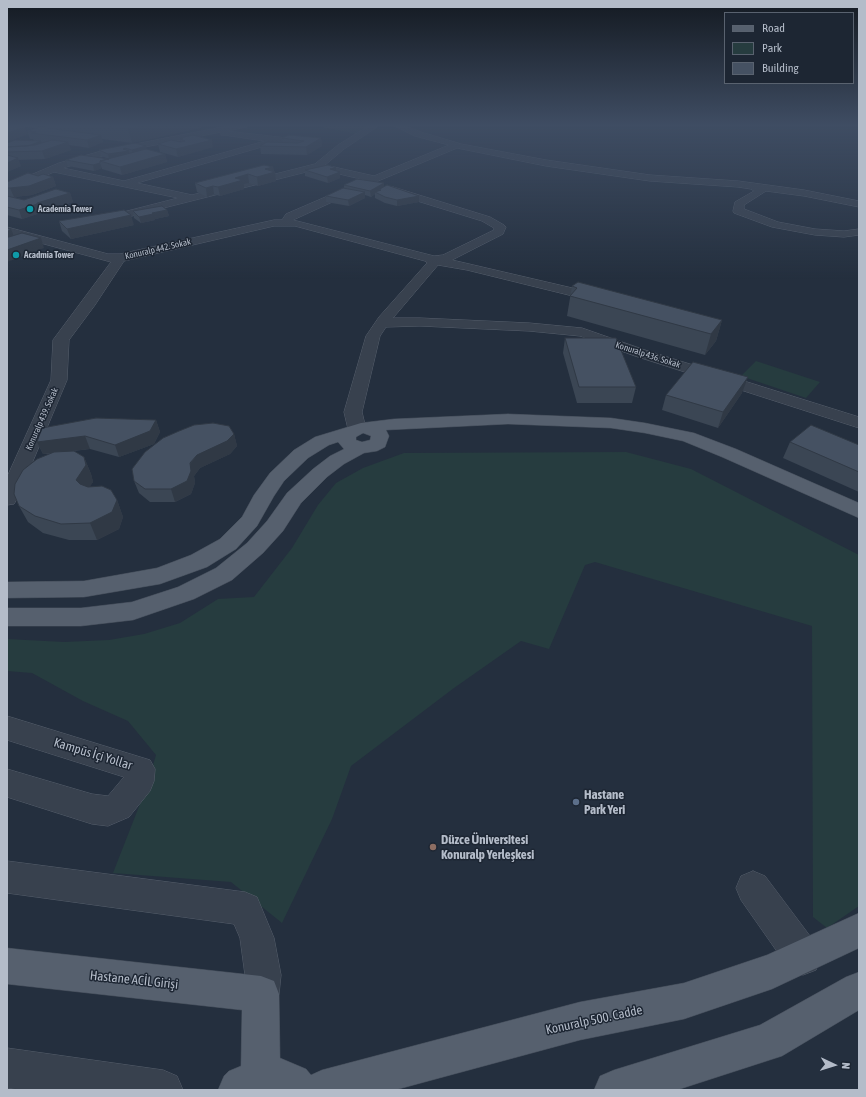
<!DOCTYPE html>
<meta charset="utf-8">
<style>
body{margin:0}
#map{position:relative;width:866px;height:1097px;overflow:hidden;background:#242f3e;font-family:"Asap Condensed",sans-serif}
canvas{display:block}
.frame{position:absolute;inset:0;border:8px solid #b4bcc9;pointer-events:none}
.legend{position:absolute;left:724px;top:12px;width:130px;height:72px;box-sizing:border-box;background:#1d2633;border:1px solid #59626f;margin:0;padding:5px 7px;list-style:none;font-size:12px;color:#b4bcc9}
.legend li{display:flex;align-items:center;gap:8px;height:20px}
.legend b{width:20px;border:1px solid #59626f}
.north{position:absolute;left:814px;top:1045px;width:40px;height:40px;-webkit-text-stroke:3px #1d2633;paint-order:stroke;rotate:94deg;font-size:11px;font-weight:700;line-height:16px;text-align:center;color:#b4bcc9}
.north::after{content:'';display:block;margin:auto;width:14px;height:18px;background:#b4bcc9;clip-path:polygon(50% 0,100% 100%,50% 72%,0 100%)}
</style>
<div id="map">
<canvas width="866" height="1097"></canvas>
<div class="frame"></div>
<ul class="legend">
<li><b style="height:5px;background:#56606e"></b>Road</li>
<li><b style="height:11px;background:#263c3f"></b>Park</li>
<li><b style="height:11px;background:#455162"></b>Building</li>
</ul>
<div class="north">N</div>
</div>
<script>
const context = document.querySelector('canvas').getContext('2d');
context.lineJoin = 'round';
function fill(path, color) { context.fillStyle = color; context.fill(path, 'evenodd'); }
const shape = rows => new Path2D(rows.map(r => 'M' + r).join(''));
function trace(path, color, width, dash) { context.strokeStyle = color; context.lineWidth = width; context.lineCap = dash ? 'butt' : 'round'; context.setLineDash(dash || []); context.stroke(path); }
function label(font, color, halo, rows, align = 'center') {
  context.font = font + ' "Asap Condensed",sans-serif'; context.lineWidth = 3; context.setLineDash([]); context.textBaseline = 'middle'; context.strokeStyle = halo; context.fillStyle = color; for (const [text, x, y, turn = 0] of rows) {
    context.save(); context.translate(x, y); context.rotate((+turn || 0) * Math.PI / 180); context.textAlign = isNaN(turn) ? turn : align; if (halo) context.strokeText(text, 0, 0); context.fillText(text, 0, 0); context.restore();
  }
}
const green = shape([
 [312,125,375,125,359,135],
 [756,361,820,382,806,398,741,376],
 [626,452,691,469,859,555,859,906,827,928,813,917,812,626,595,562,585,565,549,649,521,641,454,688,351,766,332,819,282,923,231,882,113,873,147,786,156,755,128,721,83,701,32,673,7,671,7,639,64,642,109,640,144,634,180,623,218,599,254,597,292,548,318,505,336,483,363,468,404,453]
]);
const minor = shape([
 [232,125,248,125,247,127,227,131,313,141,317,144,313,147,273,142,272,144,137,183,192,195,315,164,338,145,370,125,380,125,344,149,325,165,374,176,449,145,415,136,392,125,403,125,421,132,461,144,546,160,650,175,738,181,804,190,859,201,859,207,804,196,766,191,744,205,744,209,778,222,815,229,844,231,859,229,859,235,844,237,815,235,772,227,734,213,733,211,735,202,754,191,751,189,738,187,650,181,546,166,457,148,378,181,293,220,434,256,443,255,494,230,494,228,482,221,385,191,384,189,385,187,393,187,490,217,504,225,506,227,503,234,452,260,598,294,600,297,598,300,593,301,467,270,438,265,393,318,420,318,529,323,582,328,645,350,859,417,859,428,635,356,580,336,529,331,420,326,386,327,380,336,362,412,366,429,363,433,357,434,351,433,348,429,344,412,366,336,379,317,427,263,425,261,295,226,274,226,124,261,95,305,69,340,67,380,17,499,14,504,7,505,7,477,51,380,53,340,111,262,7,234,7,227,108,254,120,254,274,220,282,220,286,214,365,180,318,169,100,224,94,221,96,219,178,198,54,172,7,192,7,185,59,163,105,150,232,125],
 [221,132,221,135,224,135,265,141,124,181,63,168,109,154,221,132],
 [7,716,150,760,155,769,154,781,150,791,129,817,108,826,92,824,7,797,7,769,92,794,108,796,124,777,7,740,7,716],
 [7,861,245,892,257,897,274,938,281,975,279,994,274,1007,261,1012,248,1007,243,994,245,975,240,938,234,924,7,893,7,861],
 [753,871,765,876,816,944,821,957,816,970,803,975,790,970,741,900,736,888,741,876,753,871],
 [7,1048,163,1070,177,1076,183,1090,24,1090,7,1088,7,1048]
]);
const major = shape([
 [508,414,611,418,645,423,694,433,736,449,859,503,859,518,722,457,683,441,645,433,611,428,508,424,386,430,389,436,385,447,377,451,364,453,344,464,327,477,301,503,283,531,263,553,232,580,194,599,133,620,81,626,7,626,7,608,81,608,132,602,178,587,216,568,247,543,267,521,287,493,313,469,330,456,344,449,338,442,329,445,308,458,284,481,274,496,257,526,236,549,207,567,160,584,84,597,7,598,7,582,84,581,157,568,191,555,220,539,242,517,254,495,270,473,294,450,315,437,361,423,394,419,508,414],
 [363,433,371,436,370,440,362,442,356,440,356,437,363,433],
 [859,913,859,948,772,989,684,1019,580,1040,395,1090,218,1090,224,1076,229,1071,241,1066,242,1010,7,984,7,948,261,976,274,981,279,994,280,1058,306,1069,311,1075,322,1070,580,1002,684,983,767,955,859,913],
 [859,972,859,1010,782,1056,677,1090,594,1090,600,1076,614,1070,760,1025,846,977,859,972]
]);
const wall = shape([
 [7,125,14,126,13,125,43,125,36,128,24,127,28,134,7,142,7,126,9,126],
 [45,125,200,125,201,128,132,143,102,139,103,142,89,148,69,145,71,150,45,159,18,160,21,166,7,172,7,143,34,141,33,139,30,139,27,131,45,128],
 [180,138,213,147,178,157,160,152,158,144,181,142],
 [282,138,321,138,322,146,307,155,261,154,260,146,283,143],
 [146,146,146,149,165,154,167,162,122,175,102,169,102,168,94,171,68,166,66,160,109,159,101,156,99,150],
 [273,167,276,181,258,186,249,183,244,184,244,189,220,196,214,194,207,197,197,192,195,183],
 [336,168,336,171,340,172,340,178,328,183,305,176,305,170],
 [38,176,53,177,56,186,32,195,14,197,24,200,70,193,73,202,40,212,40,213,22,219,7,215,7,182],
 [384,183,384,187,419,196,419,202,397,206,385,203,375,198,375,194,371,197,365,195,365,198,349,206,326,202,326,196,344,188,344,185],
 [167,210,169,216,155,219,155,220,141,223,134,218,133,211],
 [59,221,134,225,71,239,62,231],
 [572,286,722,320,716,341,705,355,567,316],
 [565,338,636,387,632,403,577,403,563,353],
 [742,393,718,428,662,410,666,395],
 [156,420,160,432,154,444,119,457,90,449,74,451,84,457,91,474,93,482,89,487,117,500,123,517,119,529,97,540,69,540,43,533,28,522,19,506,49,454,43,454,37,442],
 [234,434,237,446,230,454,200,468,194,476,195,483,191,494,175,502,150,502,139,493,134,481],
 [790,442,859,445,859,492,783,458]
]);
const shadedWall = shape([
 [35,125,43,125,36,128],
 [146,125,200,125,201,128,132,143,128,129],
 [25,127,28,134,7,142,7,133],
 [101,135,103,142,89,148,87,140],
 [321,138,322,146,307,155,306,147],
 [212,140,213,147,178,157,176,149],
 [41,141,43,147,10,152],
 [68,142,71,150,45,159,42,151],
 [146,146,147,151,133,156,132,150],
 [125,148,126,152,129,151,130,157,109,159,108,154],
 [165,154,167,162,122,175,120,167],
 [18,158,21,166,7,172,7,163],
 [100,163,102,168,94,171,93,165],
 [273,167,274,172,275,172,276,181,258,186,257,177,265,169],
 [336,168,336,173,330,169],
 [340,172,340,178,328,183,327,177],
 [248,174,249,183,244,184,244,189,220,196,218,187,235,178],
 [53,177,56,186,32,195,14,197,10,188],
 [384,183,384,189,378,190,378,192,375,192,375,194,371,197,370,191],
 [213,186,214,194,207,197,206,188],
 [365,192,365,198,349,206,348,200],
 [70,193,73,202,40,212,40,213,22,219,19,210,37,203],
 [419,196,419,202,397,206,397,200],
 [167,210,169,216,155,219,155,220,141,223,139,217,152,213],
 [131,215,134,225,71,239,67,229],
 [11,229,15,239,7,244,7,232],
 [41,238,44,248,7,262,7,250],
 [722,320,716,341,705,355,711,334],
 [748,377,742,393,718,428,723,412],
 [156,420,160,432,154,444,119,457,115,445],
 [234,434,237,446,230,454,200,468,194,476,195,483,191,494,175,502,171,489,197,455],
 [85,436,90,449,43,454,37,442],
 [84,457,91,474,93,482,83,497,76,480],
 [117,500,123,517,119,529,97,540,90,523]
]);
const building = shape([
 [10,125,25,127,7,133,7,126,10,125],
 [100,125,146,125,128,129,100,125],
 [40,127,101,135,87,140,31,133,36,132,27,131,40,127],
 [193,135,212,140,176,149,158,144,171,140,181,142,185,141,180,139,183,139,180,138,193,135],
 [289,135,321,138,306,147,260,146,267,142,298,143,304,141,282,138,289,135],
 [15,140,41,141,28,146,7,147,7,143,15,140],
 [52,140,68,142,42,151,7,152,7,147,35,145,52,140],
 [135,143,146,146,132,150,125,148,123,149,129,151,108,154,99,150,135,143],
 [146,149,165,154,120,167,100,161,146,149],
 [7,155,18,158,7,163,7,155],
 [81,155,109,159,100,161,100,163,93,165,66,160,81,155],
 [264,165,273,167,265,169,275,172,257,177,248,174,235,178,243,180,218,187,213,186,206,188,195,183,264,165],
 [328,165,336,168,330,169,340,172,327,177,305,170,328,165],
 [28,173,38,176,43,174,53,177,29,186,10,188,7,188,7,182,28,173],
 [357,179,384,183,370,191,344,185,357,179],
 [387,185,419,196,397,200,385,197,375,192,381,190,378,190,387,185],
 [343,188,365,192,348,200,326,196,343,188],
 [56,189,70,193,37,203,37,204,19,210,7,207,7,196,24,200,56,189],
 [162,206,167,210,152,213,153,214,139,217,133,211,162,206],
 [124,210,131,215,67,229,59,221,124,210],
 [7,228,11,229,7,232,7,228],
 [22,233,41,238,7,250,7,237,9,237,22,233],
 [578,282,722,320,711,334,570,296,577,288,572,286,578,282],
 [565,338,616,338,636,387,579,387,565,338],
 [693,362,748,377,723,412,666,395,693,362],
 [96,418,156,420,150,431,115,445,85,436,37,442,42,428,96,418],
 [213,423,229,426,234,434,227,441,197,455,190,463,191,471,187,481,171,489,145,489,134,481,132,469,145,452,163,438,179,431,194,425,213,423],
 [811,425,859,445,859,472,790,442,811,425],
 [74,451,84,457,86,465,76,480,80,484,88,487,102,486,111,490,117,500,112,512,90,523,61,524,35,516,19,506,14,494,15,484,23,470,37,459,54,452,74,451]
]);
const markers = [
 [30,209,4,"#0f9aa8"],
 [16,255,4,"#0f9aa8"],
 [576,802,4,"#5c6f8a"],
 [433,847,4,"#8d6e63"]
];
const farPoinames = [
 ["Academia Tower",38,209],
 ["Acadmia Tower",24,255]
];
const farStreetnames = [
 ["Konuralp 442. Sokak",158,249,-13],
 ["Konuralp 436. Sokak",648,355,18],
 ["Konuralp 439. Sokak",42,419,-66]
];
const nearStreetnames = [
 ["Kampüs İçi Yollar",93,754,17],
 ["Hastane ACİL Girişi",134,980,6],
 ["Konuralp 500. Cadde",594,1020,-12]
];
const nearPoinames = [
 ["Hastane",584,795],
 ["Park Yeri",584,810],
 ["Düzce Üniversitesi",441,840],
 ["Konuralp Yerleşkesi",441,855]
];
fill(green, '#263c3f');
trace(minor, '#565f6c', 1);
trace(major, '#414a57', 1);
fill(minor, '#38414e');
fill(major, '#56606e');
fill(wall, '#3b4654');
fill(shadedWall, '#303945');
fill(building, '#455162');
trace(building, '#303945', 1);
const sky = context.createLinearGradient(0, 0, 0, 279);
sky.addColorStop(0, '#141a22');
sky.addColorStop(0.45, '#3f4d63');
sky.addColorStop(1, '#3f4d6300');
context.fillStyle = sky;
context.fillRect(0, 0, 866, 279);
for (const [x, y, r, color] of markers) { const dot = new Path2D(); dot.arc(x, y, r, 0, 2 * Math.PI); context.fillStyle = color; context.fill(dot); trace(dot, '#1d2633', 1.5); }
label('bold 9px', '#b4bcc9', '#1d2633', farPoinames, 'left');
label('9px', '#b4bcc9', '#1d2633', farStreetnames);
label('13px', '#b4bcc9', '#1d2633', nearStreetnames);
label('bold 13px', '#b4bcc9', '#1d2633', nearPoinames, 'left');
</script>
